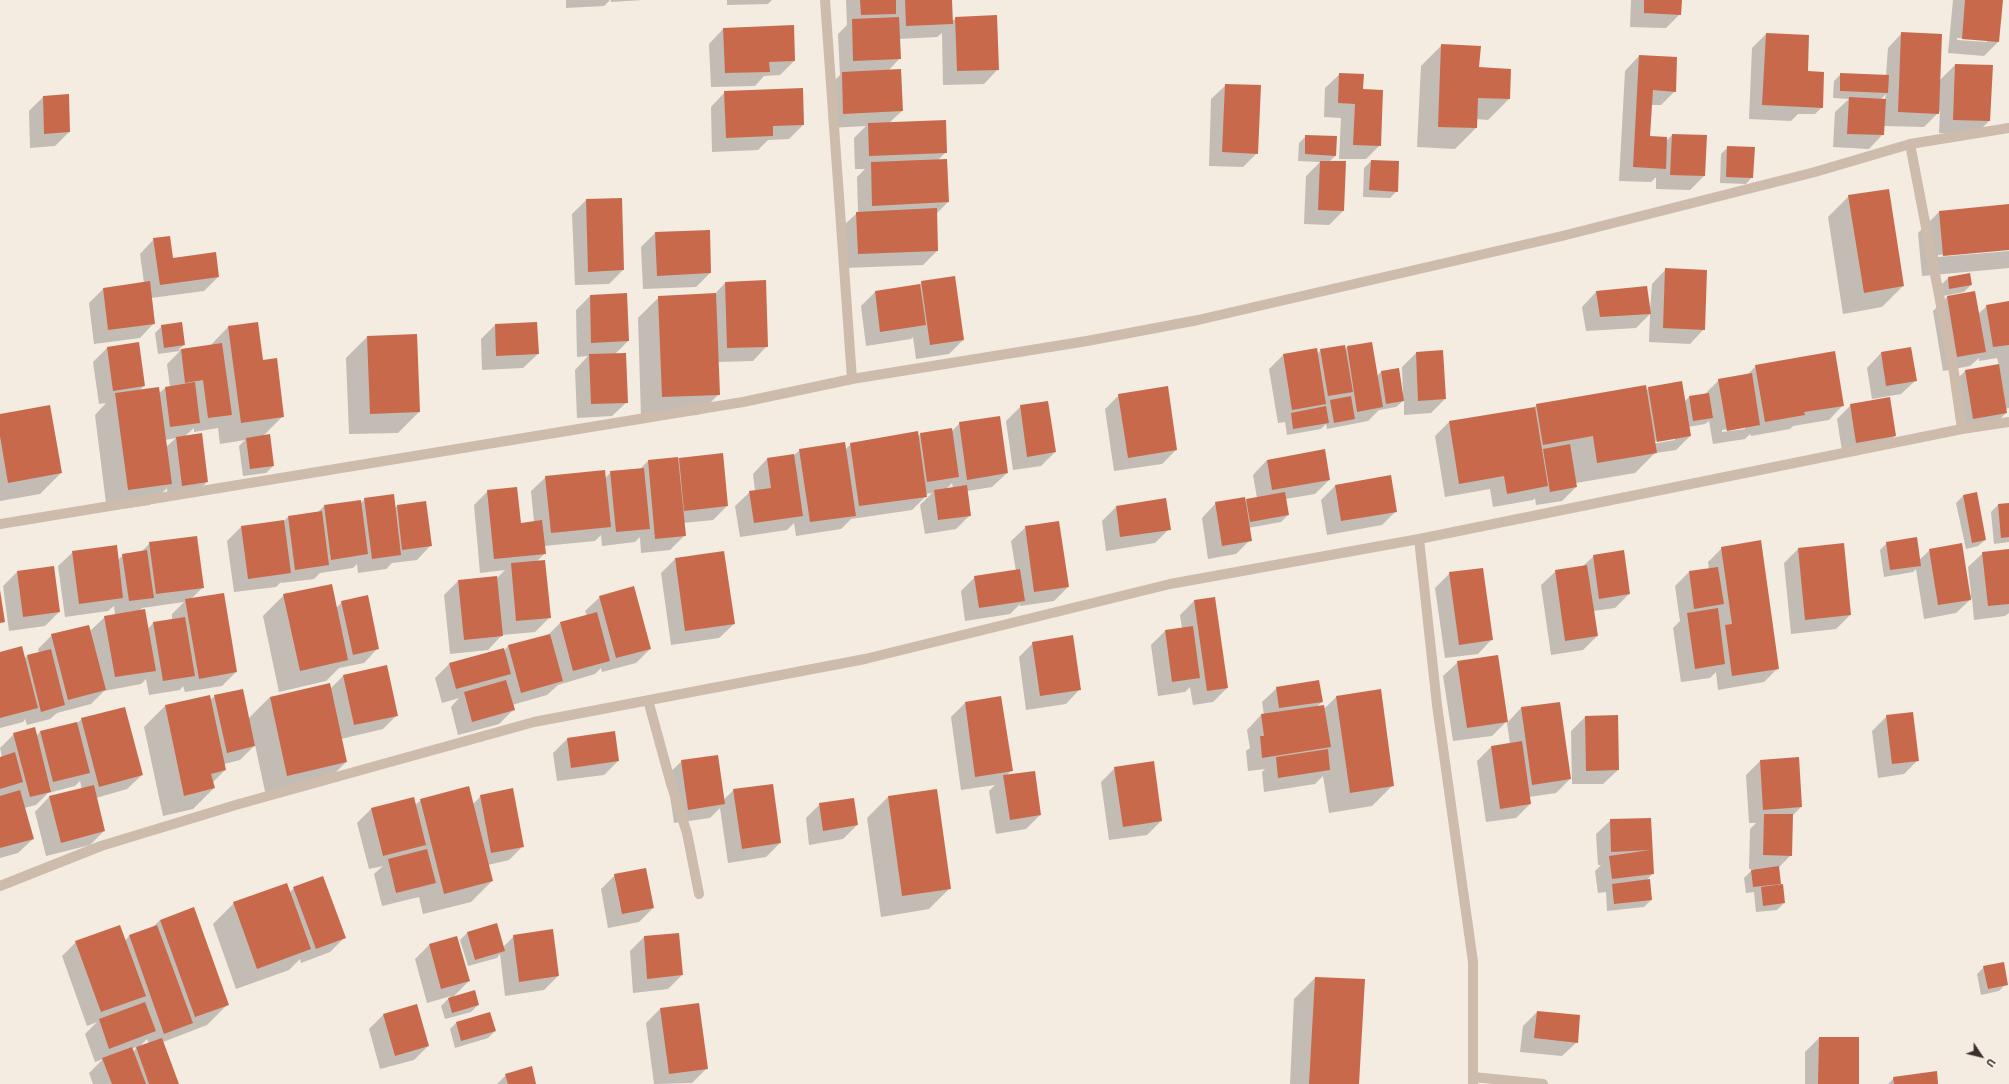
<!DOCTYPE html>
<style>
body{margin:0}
#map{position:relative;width:2009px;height:1084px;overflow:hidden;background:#f4ebe1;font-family:Barlow,sans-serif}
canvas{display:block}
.north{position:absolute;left:1961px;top:1036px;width:40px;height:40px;-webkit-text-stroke:3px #fbf5ee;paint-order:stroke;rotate:125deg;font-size:11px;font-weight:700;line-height:16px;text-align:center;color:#3b302b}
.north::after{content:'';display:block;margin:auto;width:14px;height:18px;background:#3b302b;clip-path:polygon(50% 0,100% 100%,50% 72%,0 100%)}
</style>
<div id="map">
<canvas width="2009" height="1084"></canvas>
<div class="north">U</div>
</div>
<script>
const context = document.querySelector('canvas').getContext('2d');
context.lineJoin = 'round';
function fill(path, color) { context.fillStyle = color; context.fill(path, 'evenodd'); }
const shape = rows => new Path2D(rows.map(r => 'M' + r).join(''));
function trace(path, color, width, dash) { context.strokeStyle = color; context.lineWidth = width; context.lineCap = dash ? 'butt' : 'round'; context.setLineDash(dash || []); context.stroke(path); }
const shadow = shape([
 [566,0,610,0,604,6,566,8],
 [611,0,643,0,611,2],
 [727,0,772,0,768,4,727,5],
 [846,0,951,0,951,22,956,18,998,69,984,84,943,85,942,33,937,37,899,39,900,58,888,71,902,111,889,123,946,152,938,160,948,202,936,214,937,251,923,265,844,268,842,227,858,212,857,177,865,169,855,169,854,138,866,126,829,128,828,87,840,75,838,34,847,25],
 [1631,0,1681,0,1680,14,1666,28,1630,27],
 [1953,0,2002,0,1998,42,1984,56,1948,53],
 [1957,38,1987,40,1987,42,1957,40],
 [723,29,794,61,780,75,764,76,755,86,711,87,709,44],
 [1902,33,1939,81,1955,65,1989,121,1975,135,1939,133,1940,111,1924,127,1884,126,1883,134,1869,149,1833,147,1835,112,1849,99,1833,98,1834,81,1841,74,1886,76,1888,48],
 [1886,94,1885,100,1880,100],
 [1766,34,1807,72,1822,107,1815,114,1798,114,1791,121,1749,119,1752,48],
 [1442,45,1478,68,1509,99,1488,120,1476,119,1476,128,1455,149,1417,147,1421,66],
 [1639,56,1675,91,1661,105,1651,105,1649,137,1666,141,1672,135,1704,176,1690,190,1656,189,1656,177,1651,182,1619,181,1625,71],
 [1340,74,1362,90,1380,145,1366,159,1339,159,1341,118,1324,117,1325,88],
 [1226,85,1257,153,1243,167,1209,166,1211,99],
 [725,92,803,125,789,139,768,140,758,150,712,152,711,107],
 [43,97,69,132,55,146,30,148,29,111],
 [1306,136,1336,155,1329,162,1344,210,1329,225,1304,224,1306,176,1320,162,1298,161,1299,143],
 [1728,147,1752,177,1746,184,1720,183,1721,154],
 [1371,161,1397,191,1390,198,1363,197,1364,168],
 [1849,196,1903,286,1882,307,1843,314,1828,217],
 [586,200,623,270,609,284,575,285,572,214],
 [2009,205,2009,249,1938,255,1938,257,2009,251,2009,268,1922,276,1918,233,1939,212],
 [655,233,710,273,696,287,643,289,641,247],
 [154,239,172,259,218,277,204,291,151,298,154,323,140,338,94,344,89,303,103,289,144,283,140,254],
 [1666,269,1704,329,1690,344,1649,342,1650,314,1636,328,1586,331,1582,307,1596,292,1646,287,1650,310,1652,284],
 [1969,275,1971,285,1964,292,1943,296,1941,285,1948,278],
 [922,282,963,340,949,354,916,359,913,337,911,339,866,346,861,306,875,292,919,285],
 [725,283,767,346,753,361,717,362,719,394,698,415,641,417,638,318,659,297,714,295],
 [1974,292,1978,314,1987,306,2009,302,2009,408,2005,409,2006,413,1992,427,1959,433,1951,385,1965,371,1999,365,1997,358,1979,361,1979,358,1970,366,1943,371,1933,311,1947,297],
 [626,294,628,341,615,354,627,402,612,416,577,418,575,370,588,356,577,357,576,310,590,296],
 [495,325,538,354,523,368,482,370,481,339],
 [162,326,184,345,178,350,210,346,228,327,262,361,283,416,263,436,273,466,266,473,243,476,239,446,245,440,220,444,218,428,194,432,194,428,185,436,207,482,193,496,168,499,167,488,150,505,107,511,95,415,106,403,99,404,93,362,107,348,144,386,140,390,159,393,165,388,170,387,167,364,180,351,158,354,155,333],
 [176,438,166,447,165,440],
 [367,337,419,412,398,433,349,434,346,358],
 [1371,343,1377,376,1381,372,1398,369,1402,394,1403,394,1402,367,1416,353,1445,399,1431,413,1404,415,1404,400,1396,407,1379,410,1368,421,1327,429,1326,424,1321,429,1287,435,1285,422,1278,423,1269,369,1283,355,1317,354,1321,350,1345,350,1347,347],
 [1881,353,1916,380,1901,394,1872,399,1867,368],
 [1756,366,1843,405,1829,420,1793,426,1790,429,1751,436,1750,434,1745,439,1713,444,1709,421,1705,424,1688,427,1690,436,1676,450,1655,453,1635,473,1576,483,1576,487,1562,501,1536,505,1535,498,1533,500,1493,507,1490,489,1445,497,1435,436,1449,422,1533,408,1537,405,1646,391,1649,388,1684,402,1689,397,1704,395,1719,380,1746,376],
 [1745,427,1745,429,1722,432,1722,430],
 [1675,438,1675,440,1653,444,1652,442],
 [1119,395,1176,450,1162,464,1114,471,1105,409],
 [1851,405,1895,436,1881,450,1843,457,1837,419],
 [1021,406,1055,452,1041,466,1013,470,1006,421],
 [0,415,61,473,40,494,0,501],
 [960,423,1007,473,992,487,967,491,970,515,956,529,925,534,920,505,932,493,926,494,926,496,912,510,851,519,841,529,796,536,794,523,787,530,740,537,735,506,750,492,755,491,753,474,767,459,794,455,800,450,845,450,851,444,917,437,921,434,951,432],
 [952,483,953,488,946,489],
 [722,454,727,506,713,520,683,523,685,535,670,550,641,553,640,537,635,542,602,546,601,535,595,541,544,546,544,554,537,561,550,617,535,632,502,635,488,650,450,654,444,595,458,581,497,578,505,570,480,573,474,505,488,491,520,524,534,522,531,491,546,477,605,478,611,472,640,469,648,461],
 [1267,460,1329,480,1315,494,1285,499,1288,515,1281,522,1248,528,1250,540,1236,554,1208,559,1202,518,1216,503,1244,502,1257,498,1253,475],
 [1390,476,1396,511,1382,525,1327,535,1321,500,1335,486],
 [1976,493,1985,540,1978,546,1966,549,1956,503,1963,496],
 [365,499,394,508,397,506,425,502,431,545,417,560,392,563,386,569,358,573,357,564,353,568,320,573,314,579,281,583,281,582,276,587,234,592,227,541,241,527,284,521,288,517,318,512,324,506,361,503],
 [2009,504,2009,542,1994,544,1991,512,1998,505],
 [1116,507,1169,529,1155,543,1106,551,1102,521],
 [1026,527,1068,587,1054,601,1020,606,1020,604,1010,614,965,621,961,591,975,577,1016,571,1011,541],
 [150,543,203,587,191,599,236,672,222,686,185,692,183,686,180,690,149,695,146,679,141,684,104,691,91,704,57,713,50,719,27,725,25,719,23,722,0,728,0,653,24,659,27,656,39,653,38,649,52,635,90,631,105,617,115,615,114,606,108,611,65,617,58,566,73,552,118,560,123,555,141,552],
 [184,602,172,614,172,620,153,623,148,629,139,611,142,608],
 [1887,543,1919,560,1930,550,1970,595,1971,594,1968,567,1983,553,2009,550,2009,613,2005,616,1974,620,1972,598,1956,613,1924,619,1916,569,1913,572,1884,577,1880,550],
 [1722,548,1778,668,1764,682,1718,690,1716,672,1710,678,1681,682,1673,628,1680,621,1675,586,1689,572,1709,569,1708,562],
 [1798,549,1850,615,1836,629,1791,634,1784,563],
 [1594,556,1629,594,1615,608,1593,611,1597,636,1583,650,1551,655,1541,585,1556,571,1583,566],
 [675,559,734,624,719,638,671,645,661,573],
 [53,567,59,612,45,626,9,631,3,586,17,572],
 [1450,573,1492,639,1478,654,1445,658,1435,588],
 [284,595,336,608,342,602,378,648,364,663,339,668,326,681,279,692,263,616],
 [600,597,650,649,636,663,602,672,601,668,595,674,558,685,547,695,512,705,513,710,499,724,458,735,451,707,459,698,442,703,435,678,449,664,504,649,504,651,508,646,548,635,560,623,587,616,585,611],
 [1194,601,1227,688,1213,702,1193,705,1190,687,1185,692,1158,696,1151,645,1165,631,1182,628,1180,615],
 [1033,643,1080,689,1066,704,1026,710,1019,657],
 [1458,662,1507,721,1492,736,1453,741,1443,676],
 [386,666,397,715,383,729,341,739,346,762,325,783,266,796,255,745,240,760,224,764,225,770,212,783,214,788,193,809,163,816,144,727,165,706,210,697,210,700,215,696,248,719,270,697,330,689,343,676],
 [1277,688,1322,702,1316,707,1324,709,1336,697,1380,691,1393,785,1372,806,1329,813,1323,776,1315,784,1264,792,1262,772,1265,769,1248,771,1246,751,1250,748,1247,730,1261,715,1264,715,1262,702],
 [1001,697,1011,771,1006,776,1040,815,1026,829,996,834,989,791,995,785,961,790,951,717,965,703],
 [1559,703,1570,779,1556,793,1529,797,1530,804,1516,818,1486,822,1477,761,1491,747,1510,744,1507,723,1521,708],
 [1887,716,1918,760,1904,774,1878,778,1872,731],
 [1585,717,1618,770,1603,784,1572,784,1571,731],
 [82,719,142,775,127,789,96,798,104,831,90,845,46,856,35,812,49,797,82,789,80,781,75,786,48,793,36,805,24,808,33,839,18,853,0,858,0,758,2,757,0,748,14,734,36,736,40,732,77,723],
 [568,738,618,761,604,775,557,781,553,753],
 [682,761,723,800,734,790,780,843,766,857,728,863,720,808,710,818,674,823,667,775],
 [1760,761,1801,807,1792,816,1791,855,1778,868,1780,883,1777,886,1784,903,1777,910,1756,912,1754,892,1746,893,1744,878,1751,871,1756,870,1749,869,1750,829,1756,823,1749,823,1746,775],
 [1115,768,1161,821,1147,835,1109,840,1101,782],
 [936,790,950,888,929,909,881,917,867,818,888,797],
 [481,796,523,846,509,860,488,865,492,881,471,902,423,914,419,897,382,906,374,874,383,866,369,869,357,823,371,809,415,805,421,800,473,804],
 [820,804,857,825,843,839,809,845,806,818],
 [1650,819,1653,873,1646,881,1651,900,1644,907,1607,911,1606,892,1598,893,1595,871,1601,865,1598,865,1596,834,1611,820],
 [615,875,653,908,639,922,608,928,601,889],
 [294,888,344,938,330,952,301,963,300,959,289,970,236,989,213,924,234,903,289,893],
 [160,920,228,1004,207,1025,163,1042,178,1084,93,1084,89,1073,103,1059,95,1062,85,1034,97,1022,87,1026,62,956,76,942,125,941,129,936,153,927],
 [147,1039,149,1044,139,1047],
 [138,1046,133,1052,132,1049],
 [497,924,503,947,514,936,558,976,544,990,505,996,500,954,497,958,468,966,460,940,467,933],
 [644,937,682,975,668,989,633,993,630,951],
 [429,945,469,981,452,998,478,1005,471,1012,445,1019,441,1006,451,996,427,1003,415,959],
 [1984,967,2006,984,1999,991,1981,995,1977,974],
 [1315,978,1364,980,1358,1084,1290,1084,1294,999],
 [417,1005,428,1046,414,1060,380,1069,369,1029,383,1015],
 [660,1009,707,1068,692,1083,654,1084,646,1023],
 [1537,1012,1577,1042,1562,1056,1520,1052,1523,1026],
 [456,1023,495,1031,488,1038,455,1048,450,1029],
 [1819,1038,1858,1084,1805,1084,1805,1052],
 [506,1075,535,1084,497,1084],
 [1894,1078,1937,1084,1888,1084]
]);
const building = shape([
 [860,0,896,0,896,14,861,15],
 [905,0,952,0,953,24,906,26],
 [1644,0,1682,0,1681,15,1644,13],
 [1965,0,2003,0,1999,42,1962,39],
 [997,15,999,70,957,71,955,17],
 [899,17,901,59,853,61,852,19],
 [794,25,795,61,769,62,770,72,725,73,723,28],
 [1901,32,1942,34,1939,114,1898,112],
 [1766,33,1809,35,1808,71,1824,72,1823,108,1762,105],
 [1441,44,1481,46,1479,67,1511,69,1510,99,1478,98,1477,128,1438,127],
 [1639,55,1677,57,1676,92,1653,90,1650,136,1667,137,1666,169,1633,167],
 [1955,64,1993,65,1990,121,1953,120],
 [901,69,903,111,843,114,842,72],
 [1339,73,1364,74,1363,89,1383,90,1381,146,1353,145,1355,104,1338,103],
 [1840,73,1889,75,1888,93,1840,91],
 [1225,84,1261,85,1258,154,1222,152],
 [803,88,804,125,773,126,773,136,726,138,724,91],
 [69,94,70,132,44,134,43,96],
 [1849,97,1886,99,1884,135,1847,134],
 [946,120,947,153,869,156,868,123],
 [1672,134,1707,135,1705,176,1670,175],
 [1305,135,1337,136,1336,156,1305,154],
 [1727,146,1755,147,1753,178,1726,177],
 [947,159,949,202,872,206,871,162],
 [1371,160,1399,161,1398,192,1369,190],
 [1320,161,1346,161,1344,211,1318,210],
 [1889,189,1904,286,1864,293,1848,195],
 [622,198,624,270,588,272,586,199],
 [2009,204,2009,250,1943,256,1939,211],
 [937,208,938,251,858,254,856,212],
 [710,230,711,273,657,276,655,232],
 [170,236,173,258,216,252,219,277,160,285,153,238],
 [1665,268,1707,270,1705,330,1663,328],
 [1970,273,1972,285,1949,289,1948,277],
 [955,276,964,340,930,345,921,281],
 [766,280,768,347,727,348,725,282],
 [150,281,155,324,108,330,103,288],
 [920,284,926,325,880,332,875,291],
 [1647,286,1651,314,1600,317,1596,291],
 [1975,291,1986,352,1957,357,1947,296],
 [627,293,629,341,591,343,590,295],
 [716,293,720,395,662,397,658,296],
 [2009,301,2009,345,1993,347,1986,305],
 [182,322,185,345,164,348,161,325],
 [258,322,263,360,277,358,284,417,241,423,228,326],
 [537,322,539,354,496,356,495,324],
 [417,334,420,412,370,414,367,336],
 [139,342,145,386,113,391,107,347],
 [1372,342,1383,407,1357,412,1347,346],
 [222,343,232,415,208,418,203,380,185,383,181,349],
 [1345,345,1353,392,1328,396,1320,349],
 [1911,347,1917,381,1886,386,1881,352],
 [1317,348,1326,404,1292,410,1283,354],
 [1443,350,1446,399,1418,401,1416,352],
 [1835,351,1844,406,1804,412,1805,415,1765,422,1755,365],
 [626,353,628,403,591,404,589,354],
 [1999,364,2007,413,1973,419,1965,370],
 [1399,368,1404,401,1386,404,1381,371],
 [1752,373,1760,425,1727,431,1718,379],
 [1682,381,1691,436,1657,442,1648,387],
 [195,382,200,423,170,427,165,387],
 [1646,385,1657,453,1597,463,1593,436,1543,445,1536,404],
 [1168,386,1177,450,1128,458,1118,394],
 [159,387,172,484,128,490,115,393],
 [1709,393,1713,418,1693,421,1689,396],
 [1351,396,1355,419,1334,423,1330,400],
 [1890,397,1896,436,1856,443,1850,404],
 [1048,401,1056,452,1027,457,1020,405],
 [50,405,62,473,8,483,0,436,0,414],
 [1326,406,1329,423,1293,429,1291,413],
 [1535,407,1548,486,1507,494,1504,476,1459,484,1449,421],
 [1000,416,1008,473,967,480,959,422],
 [952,428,959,477,927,482,920,433],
 [918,431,927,497,859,506,850,443],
 [202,433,208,482,182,486,176,437],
 [270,434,274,466,250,469,246,438],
 [845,442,856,516,810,522,799,449],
 [1570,444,1577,487,1550,492,1543,449],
 [1325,449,1330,480,1272,490,1267,460],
 [723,453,728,506,684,511,679,458],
 [794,454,803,516,754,523,749,491,771,488,767,458],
 [678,457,686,536,655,539,648,460],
 [644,468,650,529,616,532,610,471],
 [605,470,611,527,551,533,545,476],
 [1391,475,1397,512,1341,521,1335,485],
 [967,485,971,516,938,520,934,490],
 [517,487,521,523,542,520,546,554,494,559,487,490],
 [1285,492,1289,515,1250,522,1246,499],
 [1977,492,1986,540,1972,543,1963,495],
 [394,494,401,555,372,559,364,498],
 [1245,497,1252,541,1222,546,1215,502],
 [1166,498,1171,530,1120,537,1116,506],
 [361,500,368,554,331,560,324,505],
 [426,501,432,546,402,550,397,505],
 [2009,503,2009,537,2001,538,1998,504],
 [322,511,329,565,295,570,288,516],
 [284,520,291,573,248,579,241,526],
 [1059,521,1069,587,1034,592,1025,526],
 [197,536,204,588,156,594,149,542],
 [1917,537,1921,566,1890,570,1886,542],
 [1761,540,1779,669,1732,676,1725,625,1732,624,1721,547],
 [1844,543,1851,615,1805,620,1798,548],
 [1962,543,1971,600,1938,605,1929,549],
 [117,545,123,598,79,604,72,551],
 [2009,549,2009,604,1988,606,1982,552],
 [147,550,154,598,129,601,122,554],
 [1624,550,1630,594,1599,599,1593,555],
 [724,551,735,624,685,631,675,558],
 [545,560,551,618,516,621,511,563],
 [1587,565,1598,636,1565,641,1555,570],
 [54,566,60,612,23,617,17,571],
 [1718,567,1724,604,1694,609,1689,571],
 [1483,568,1493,640,1459,645,1449,572],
 [1020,569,1025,601,979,608,974,576],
 [497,576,503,636,464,640,458,580],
 [332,584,348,660,300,671,283,594],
 [634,586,651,649,616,658,599,596],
 [0,590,5,622,0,623],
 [224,593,237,672,199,679,185,599],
 [368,595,379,649,353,655,341,601],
 [1215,597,1228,688,1207,691,1194,600],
 [1718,608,1725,664,1695,669,1687,613],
 [145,609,156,671,115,677,104,616],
 [597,612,610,661,573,671,560,622],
 [185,617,195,676,163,681,153,622],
 [89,625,106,690,68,700,51,634],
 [1193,626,1200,678,1172,682,1165,630],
 [550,634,563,681,521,693,508,645],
 [1073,635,1081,690,1040,696,1032,642],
 [22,646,38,708,0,718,0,652],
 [504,648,511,674,456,689,449,663],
 [51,649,65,705,41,712,27,655],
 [1498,655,1508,722,1467,728,1457,661],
 [387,665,398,716,354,725,343,675],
 [506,680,515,710,472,722,464,692],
 [1319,680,1323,702,1279,708,1276,687],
 [330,683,347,762,287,776,270,697],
 [243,689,255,746,227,753,214,695],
 [1381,689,1394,786,1350,793,1336,696],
 [210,695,226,770,211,774,215,788,184,796,165,705],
 [1001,696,1013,771,975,777,965,702],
 [1560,702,1571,779,1532,785,1521,707],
 [1324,705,1331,747,1262,758,1260,736,1264,736,1261,714],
 [125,707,143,775,99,787,81,718],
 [1913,712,1919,761,1892,764,1886,715],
 [1618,715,1619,770,1586,771,1585,716],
 [77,722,90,773,53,782,40,731],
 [35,727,51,792,30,797,13,733],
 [615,731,619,761,571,768,567,738],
 [1522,741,1531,804,1500,809,1491,746],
 [1328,749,1330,770,1278,778,1276,757],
 [15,752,23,782,0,789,0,757],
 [718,755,725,804,688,810,681,760],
 [1799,757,1802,807,1763,810,1760,760],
 [1154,761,1162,821,1123,827,1114,767],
 [1035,771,1041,815,1010,820,1003,775],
 [773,784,781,843,742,849,733,789],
 [94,785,105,831,61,843,49,796],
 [469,786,493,881,444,894,420,799],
 [513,788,524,847,491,853,480,795],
 [937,789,951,889,902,896,888,796],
 [20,790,34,839,0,848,0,796],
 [414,797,426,845,383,856,371,808],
 [854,798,858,825,823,831,819,803],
 [1764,814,1793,814,1792,856,1763,855],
 [1651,818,1654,874,1612,879,1609,856,1650,850,1611,852,1610,819],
 [427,849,436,883,396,893,388,859],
 [1779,866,1781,884,1753,887,1751,870],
 [646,868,654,908,622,914,614,874],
 [323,876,346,938,316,949,293,887],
 [1650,879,1652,900,1614,904,1612,884],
 [287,883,311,949,257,969,233,902],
 [1783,884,1785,903,1763,906,1761,887],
 [194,907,229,1005,195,1017,160,920],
 [497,923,505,951,475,960,467,932],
 [120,925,146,996,101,1012,75,941],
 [157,925,193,1023,164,1034,129,935],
 [553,929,559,976,519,982,513,935],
 [679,933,683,975,647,979,644,936],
 [457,936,470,981,441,989,429,944],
 [2004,962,2008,985,1988,989,1983,966],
 [1315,977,1365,979,1359,1084,1309,1084],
 [475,990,479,1005,452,1013,448,998],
 [145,1002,156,1031,109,1049,99,1019],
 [699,1003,708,1069,669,1074,660,1008],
 [417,1004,429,1046,395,1056,383,1014],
 [1537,1011,1580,1015,1578,1043,1534,1038],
 [490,1012,496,1031,461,1041,456,1022],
 [1819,1037,1859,1037,1859,1084,1818,1084],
 [162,1038,179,1084,149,1084,136,1047],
 [132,1047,146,1084,112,1084,102,1058],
 [532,1066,536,1084,508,1084,505,1074],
 [1937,1071,1938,1084,1894,1084,1893,1077]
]);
const minor = shape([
 [825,0,852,379],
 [1910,144,1954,373,1962,429],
 [0,524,743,402,852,379,1087,341,1198,320,1562,236,1815,172,1910,144,2009,128],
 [1419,539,1437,705,1473,962,1473,1084],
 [648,700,671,784,687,833,699,894],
 [0,886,101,846,239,804,534,722,865,659,1170,584,1419,539,1962,429,2009,422],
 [1473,1077,1543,1084]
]);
fill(shadow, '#0003');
fill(building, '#c8694b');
trace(minor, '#cdbbac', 10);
</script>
